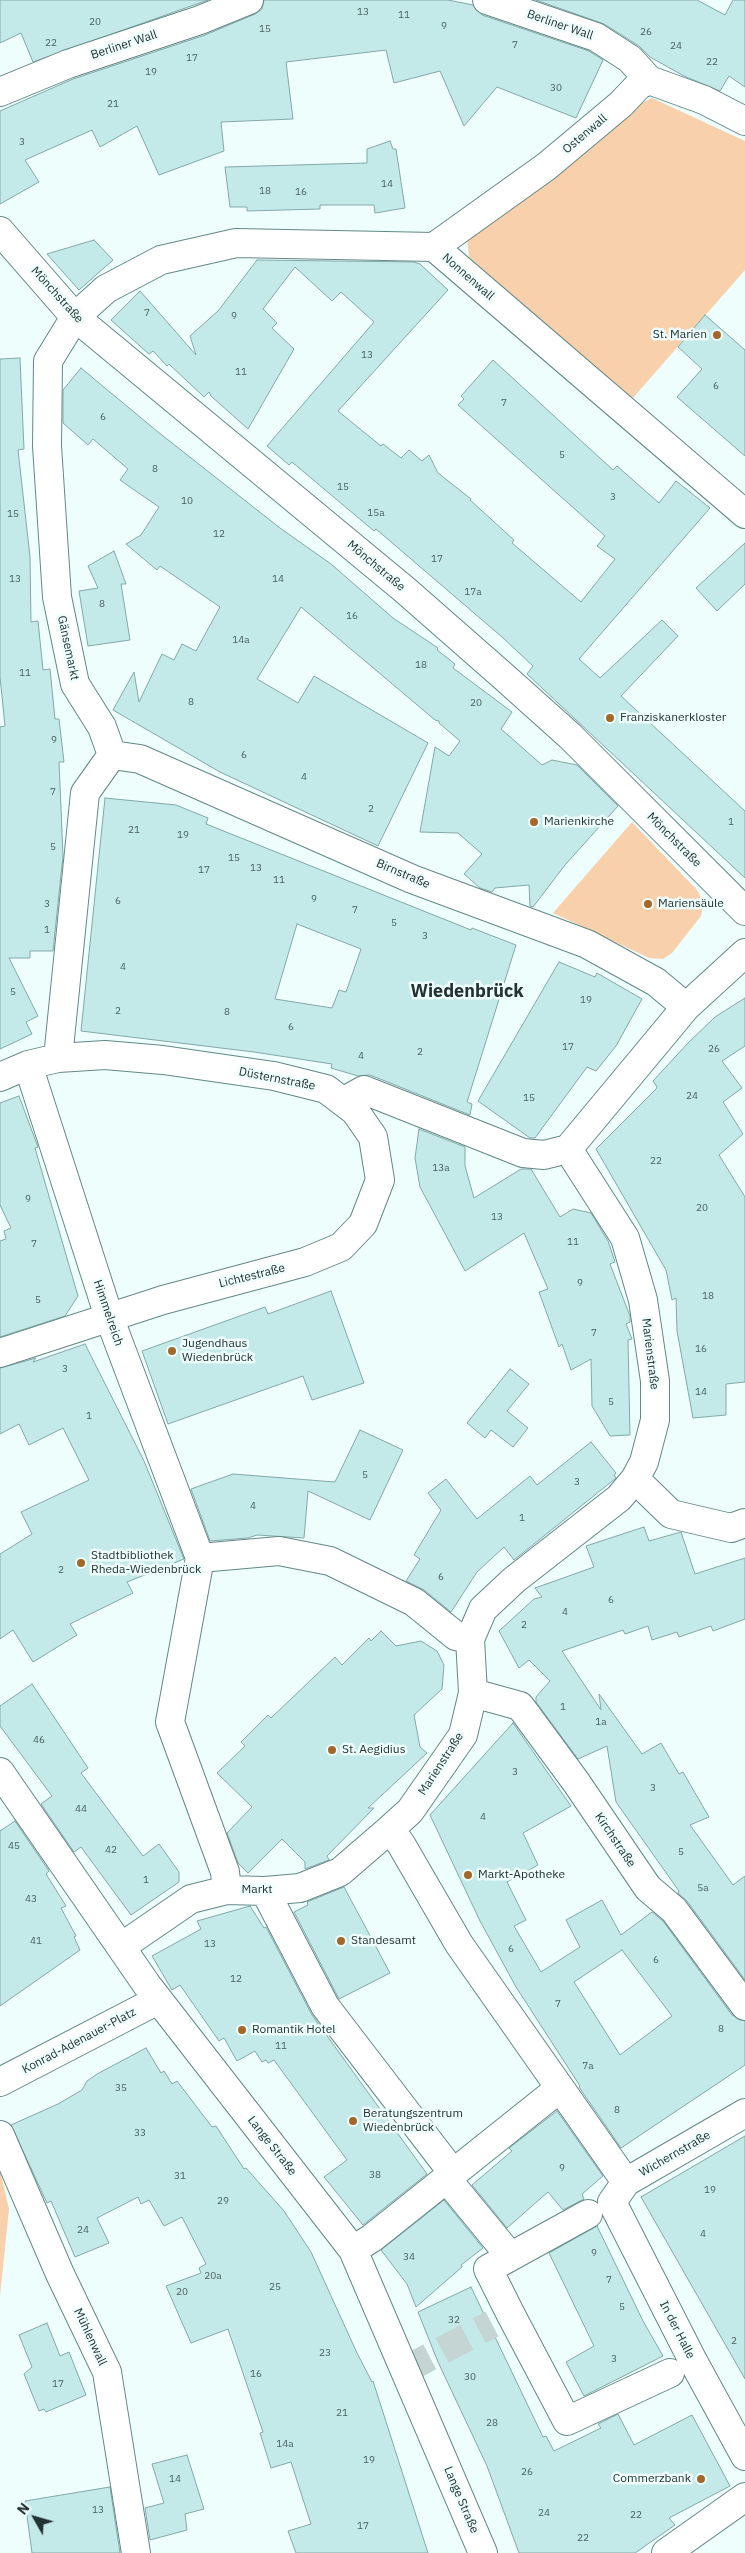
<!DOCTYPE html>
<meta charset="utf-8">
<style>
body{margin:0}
#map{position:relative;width:745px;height:2553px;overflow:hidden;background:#eefefd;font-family:"IBM Plex Sans",sans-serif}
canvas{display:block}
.north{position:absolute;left:10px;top:2493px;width:50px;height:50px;-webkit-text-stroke:4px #eefefd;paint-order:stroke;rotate:308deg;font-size:14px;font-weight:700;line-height:20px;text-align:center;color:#233232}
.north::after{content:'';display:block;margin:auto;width:18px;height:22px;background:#233232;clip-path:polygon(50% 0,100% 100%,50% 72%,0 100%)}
</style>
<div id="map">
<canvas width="745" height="2553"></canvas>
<div class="north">N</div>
</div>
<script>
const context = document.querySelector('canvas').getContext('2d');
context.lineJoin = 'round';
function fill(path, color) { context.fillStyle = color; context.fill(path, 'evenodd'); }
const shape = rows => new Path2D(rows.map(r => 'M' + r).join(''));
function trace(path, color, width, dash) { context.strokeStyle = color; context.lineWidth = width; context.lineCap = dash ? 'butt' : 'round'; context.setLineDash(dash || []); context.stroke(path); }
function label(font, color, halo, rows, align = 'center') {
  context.font = font + ' "IBM Plex Sans",sans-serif'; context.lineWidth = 5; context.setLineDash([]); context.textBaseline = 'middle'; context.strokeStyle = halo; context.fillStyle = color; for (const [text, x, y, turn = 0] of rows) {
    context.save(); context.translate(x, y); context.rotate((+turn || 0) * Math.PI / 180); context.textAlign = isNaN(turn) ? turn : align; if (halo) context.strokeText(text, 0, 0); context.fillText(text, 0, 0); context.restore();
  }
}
const green = shape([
 [652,98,745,141,745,270,632,399,469,257,467,239,556,177,642,103],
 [632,822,697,890,704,903,701,916,672,953,663,959,649,958,553,913],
 [0,2170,9,2209,0,2296]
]);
const building = shape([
 [0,0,208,0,33,62,21,33,0,43,0,0],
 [264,0,448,0,473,5,482,15,589,51,603,60,576,118,497,87,464,126,440,71,394,83,386,50,286,62,293,119,221,122,224,151,159,175,137,126,100,147,92,130,25,160,39,182,0,204,0,111,73,79,205,35,255,14,262,9,264,0],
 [536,0,697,0,725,15,733,0,745,0,745,87,729,76,720,91,684,76,650,57,639,46,604,24,536,0],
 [390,141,393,149,396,149,405,208,375,213,374,205,320,205,320,209,247,211,247,207,230,207,225,167,367,163,367,149,390,141],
 [94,240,113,260,79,290,47,254,94,240],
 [257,260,414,262,420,264,448,290,338,411,381,446,383,444,401,458,409,450,422,461,429,455,438,473,471,499,470,500,514,540,512,543,581,602,615,559,597,546,605,536,458,405,464,399,461,396,493,360,613,470,617,466,659,503,676,481,710,508,579,659,600,678,662,620,678,636,621,696,745,811,745,878,527,674,533,666,502,637,376,529,374,531,292,462,289,465,267,446,374,322,341,292,332,301,295,267,263,309,277,323,272,328,294,349,248,429,211,396,209,392,204,397,169,364,167,366,153,351,149,354,111,320,140,291,196,355,190,336,218,311,257,260],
 [705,315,745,350,745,456,677,397,702,369,678,347,705,315],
 [20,358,24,449,18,450,30,557,31,622,38,621,43,670,50,669,55,719,59,719,64,762,59,762,63,856,53,951,30,951,30,958,9,958,38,1016,26,1022,32,1034,0,1049,0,727,5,726,0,677,0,359,20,358],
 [81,368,158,432,280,528,331,564,393,618,438,648,437,650,455,664,453,668,512,712,501,729,542,765,552,760,577,765,618,806,565,865,533,907,530,906,529,885,495,888,492,892,480,888,464,874,482,854,458,833,420,832,435,747,449,756,460,741,439,723,439,721,435,720,301,607,257,679,298,703,314,676,428,743,378,846,220,772,113,710,134,672,139,702,162,654,174,660,182,644,196,651,220,607,160,566,157,570,126,544,141,535,159,507,120,480,128,469,93,439,88,445,63,423,63,390,81,368],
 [745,543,745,584,717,611,696,588,745,543],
 [114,551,126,584,121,584,130,640,88,646,79,591,98,588,88,566,114,551],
 [105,798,176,805,208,818,206,824,471,930,472,928,516,945,467,1102,472,1104,470,1115,370,1075,358,1076,331,1068,332,1064,254,1052,81,1031,105,798],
 [297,924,361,949,346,992,339,990,332,1008,275,999,297,924],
 [559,962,595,977,597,973,642,999,616,1046,596,1071,587,1067,535,1138,530,1138,478,1101,559,962],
 [745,998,745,1046,722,1061,742,1088,723,1102,743,1134,719,1155,745,1197,745,1382,726,1384,726,1415,693,1418,677,1331,676,1298,672,1300,666,1270,596,1149,656,1089,657,1087,653,1081,688,1043,715,1017,745,998],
 [19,1096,38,1147,35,1148,78,1296,65,1316,0,1337,0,1241,6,1239,4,1231,11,1228,0,1205,0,1103,19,1096],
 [419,1129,465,1147,465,1166,474,1198,521,1169,531,1169,560,1217,573,1209,591,1213,608,1241,615,1262,610,1264,630,1316,630,1322,626,1324,632,1339,628,1340,630,1435,610,1436,592,1406,591,1359,571,1370,562,1344,559,1347,539,1292,548,1289,524,1233,465,1271,420,1187,415,1158,419,1129],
 [331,1291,364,1383,312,1400,303,1376,168,1424,142,1351,265,1307,268,1314,331,1291],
 [85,1344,144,1461,184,1559,127,1582,133,1593,70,1624,77,1635,33,1662,13,1630,0,1639,0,1554,32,1534,21,1512,89,1480,63,1428,29,1445,19,1424,0,1434,0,1368,36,1358,33,1362,85,1344],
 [510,1369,529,1384,507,1411,528,1428,513,1447,491,1430,485,1438,467,1423,510,1369],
 [360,1430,403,1450,370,1520,308,1491,304,1538,257,1535,248,1538,210,1541,191,1489,233,1474,335,1482,360,1430],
 [591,1442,616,1473,614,1475,616,1478,514,1560,504,1547,477,1572,451,1612,424,1590,406,1581,420,1559,414,1555,441,1510,428,1493,446,1479,477,1519,530,1476,537,1485,591,1442],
 [644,1527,649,1541,681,1532,695,1574,745,1558,745,1619,713,1631,711,1626,679,1637,677,1632,652,1640,648,1626,625,1634,623,1630,562,1651,601,1710,599,1694,642,1754,661,1743,679,1774,683,1772,709,1817,690,1825,733,1885,745,1876,745,1980,687,1901,678,1893,679,1891,616,1802,607,1746,578,1759,536,1702,536,1697,550,1681,529,1660,519,1668,499,1631,534,1599,542,1597,535,1588,594,1567,586,1546,644,1527],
 [381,1631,396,1646,421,1641,437,1651,444,1665,442,1689,414,1715,420,1747,427,1753,368,1808,374,1808,327,1856,329,1860,305,1869,305,1862,282,1839,248,1873,238,1863,227,1833,252,1807,217,1773,245,1746,241,1742,268,1715,271,1718,335,1657,342,1665,369,1638,371,1641,381,1631],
 [32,1684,88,1768,81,1773,143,1856,159,1844,179,1872,179,1882,131,1915,81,1847,74,1852,41,1804,52,1796,0,1726,0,1706,32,1684],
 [513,1723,571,1806,523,1833,538,1865,507,1882,526,1920,514,1926,541,1972,580,1947,566,1920,602,1900,621,1935,652,1912,663,1921,732,2015,745,2021,745,2065,621,2148,579,2087,580,2086,516,1987,480,1921,430,1815,513,1723],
 [622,1950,672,2016,620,2055,574,1982,622,1950],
 [15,1821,49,1871,46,1874,66,1906,61,1908,76,1936,74,1937,80,1950,0,2006,0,1831,15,1821],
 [344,1887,390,1973,339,1999,294,1912,308,1905,307,1902,344,1887],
 [250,1906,264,1928,266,1927,312,2015,427,2174,363,2225,324,2177,347,2160,274,2060,268,2063,266,2060,262,2062,255,2051,237,2061,224,2038,219,2041,180,1985,172,1990,152,1956,201,1929,197,1921,250,1906],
 [146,2048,161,2073,164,2071,172,2084,177,2081,212,2127,216,2126,244,2169,246,2168,284,2211,311,2252,357,2353,372,2382,373,2381,428,2553,296,2553,288,2531,311,2524,291,2462,271,2468,260,2433,263,2432,228,2329,191,2343,166,2286,201,2273,199,2268,206,2264,182,2217,164,2226,149,2200,141,2204,138,2197,97,2218,109,2243,75,2257,51,2201,47,2203,11,2125,58,2104,82,2090,87,2081,97,2074,146,2048],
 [557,2111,603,2176,582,2194,584,2199,563,2210,548,2192,507,2228,472,2185,512,2151,509,2148,557,2111],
 [745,2136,745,2379,641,2197,745,2136],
 [444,2200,483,2248,461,2265,462,2267,416,2307,407,2284,381,2250,444,2200],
 [597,2226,643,2321,663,2356,584,2396,566,2362,594,2346,549,2253,597,2226],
 [471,2287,543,2437,546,2436,554,2451,601,2428,598,2424,618,2414,634,2445,692,2415,730,2486,669,2518,675,2525,635,2553,519,2553,487,2466,438,2362,418,2312,471,2287],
 [47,2323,60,2356,69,2352,86,2395,46,2412,44,2409,39,2411,24,2374,32,2367,19,2335,47,2323],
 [187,2455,204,2509,185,2514,187,2530,150,2540,145,2508,164,2503,152,2464,187,2455],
 [110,2487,120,2553,32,2553,25,2501,110,2487]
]);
const minorTunnel = shape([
 [405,2370,492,2324]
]);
const minor = shape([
 [487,0,596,37,630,59,649,80],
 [0,92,68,64,200,20,249,0],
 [0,231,75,317,405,590,503,676,570,736,745,911],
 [434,247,547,166,621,104,639,85,649,80,704,100,745,121],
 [112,755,102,727,75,684,57,597,47,446,48,361,75,317,106,289,161,260,236,243,434,247,745,514],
 [112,755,140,759,412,879,587,944,656,982,686,1007],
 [58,1058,85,793,112,755],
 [28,1065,109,1317,200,1558],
 [0,1077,28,1065,58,1058,105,1055,163,1060,274,1076,326,1089,355,1111,373,1137,380,1180,363,1224,341,1247,305,1262,163,1300,0,1353],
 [344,1101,364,1090,523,1153,544,1155,568,1149],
 [568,1149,686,1007,745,953],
 [635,1479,671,1514,731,1528,745,1523],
 [200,1558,170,1722,225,1872,227,1890],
 [200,1558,279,1551,330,1561,414,1602,456,1636,470,1639],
 [473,1693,520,1706,576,1782,648,1888,674,1910,745,2006],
 [0,1772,147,1985,353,2250,483,2553],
 [390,1829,401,1844,459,1944,626,2182],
 [265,1891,325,2006,453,2173],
 [121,1947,191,1899,227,1890,265,1891,300,1888,340,1872,390,1829,410,1811,463,1735,473,1693,470,1639,483,1609,514,1580,619,1498,635,1479,644,1462,655,1420,655,1381,643,1300,625,1238,568,1149],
 [0,2082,158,2000],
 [745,2113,626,2182,612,2202,693,2361,745,2456],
 [0,2135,60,2274,107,2372,136,2553],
 [446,2178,510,2256],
 [588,2214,488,2269,510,2313,567,2421,670,2373],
 [353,2250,372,2238,560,2088],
 [666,2553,745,2497]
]);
const markers = [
 [717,335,5,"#a36729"],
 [610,718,5,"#a36729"],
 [534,822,5,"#a36729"],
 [648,904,5,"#a36729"],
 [172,1351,5,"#a36729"],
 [81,1563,5,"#a36729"],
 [332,1750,5,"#a36729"],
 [468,1875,5,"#a36729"],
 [341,1941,5,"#a36729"],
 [242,2030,5,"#a36729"],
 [353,2121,5,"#a36729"],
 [701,2479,5,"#a36729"]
];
const numberNames = [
 ["13",363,12],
 ["11",404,15],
 ["20",95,22],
 ["9",444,26],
 ["15",265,29],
 ["26",646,32],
 ["22",51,43],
 ["7",515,45],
 ["24",676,46],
 ["17",192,58],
 ["22",712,62],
 ["19",151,72],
 ["30",556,88],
 ["21",113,104],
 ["3",22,142],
 ["14",387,184],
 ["18",265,191],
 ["16",301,192],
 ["7",147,313],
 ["9",234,316],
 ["13",367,355],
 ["11",241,372],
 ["6",716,386],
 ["7",504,403],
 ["6",103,417],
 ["5",562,455],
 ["8",155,469],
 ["15",343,487],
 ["3",613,497],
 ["10",187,501],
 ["15a",376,513],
 ["15",13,514],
 ["12",219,534],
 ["17",437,559],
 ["13",15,579],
 ["14",278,579],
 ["17a",473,592],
 ["8",102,604],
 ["16",352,616],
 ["14a",241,640],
 ["18",421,665],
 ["11",25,673],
 ["8",191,702],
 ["20",476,703],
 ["9",54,740],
 ["6",244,755],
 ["4",304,777],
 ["7",53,792],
 ["2",371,809],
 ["1",731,822],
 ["21",134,830],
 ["19",183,835],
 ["5",53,847],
 ["15",234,858],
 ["13",256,868],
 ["17",204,870],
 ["11",279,880],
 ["9",314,899],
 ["6",118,901],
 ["3",47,904],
 ["7",355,910],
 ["5",394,923],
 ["1",47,930],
 ["3",425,936],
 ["4",123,967],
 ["5",13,992],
 ["19",586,1000],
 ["2",118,1011],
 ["8",227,1012],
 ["6",291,1027],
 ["17",568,1047],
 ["26",714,1049],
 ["2",420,1052],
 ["4",361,1056],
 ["24",692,1096],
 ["15",529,1098],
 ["22",656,1161],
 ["13a",441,1168],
 ["9",28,1199],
 ["20",702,1208],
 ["13",497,1217],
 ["11",573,1242],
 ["7",34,1244],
 ["9",580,1283],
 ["18",708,1296],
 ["5",38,1300],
 ["7",594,1333],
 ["16",701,1349],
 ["3",65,1369],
 ["14",701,1392],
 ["5",611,1402],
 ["1",89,1416],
 ["5",365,1475],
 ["3",577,1482],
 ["4",253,1506],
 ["1",522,1518],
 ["2",61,1570],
 ["6",441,1577],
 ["6",611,1600],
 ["4",565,1612],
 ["2",524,1625],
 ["1",563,1707],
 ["1a",601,1722],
 ["46",39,1740],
 ["3",515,1772],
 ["3",653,1788],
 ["44",81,1809],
 ["4",483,1817],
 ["45",14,1846],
 ["42",111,1850],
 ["5",681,1852],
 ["1",146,1880],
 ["5a",703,1888],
 ["43",31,1899],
 ["41",36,1941],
 ["13",210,1944],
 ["6",511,1949],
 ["6",656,1960],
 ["12",236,1979],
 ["7",558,2004],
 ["8",721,2029],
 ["11",281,2046],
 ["7a",588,2066],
 ["35",121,2088],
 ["8",617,2110],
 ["33",140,2133],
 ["9",562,2168],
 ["38",375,2175],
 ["31",180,2176],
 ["19",710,2190],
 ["29",223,2201],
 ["24",83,2230],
 ["4",703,2234],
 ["9",594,2253],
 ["34",409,2257],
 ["20a",213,2276],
 ["7",609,2280],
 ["25",275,2287],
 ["20",182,2292],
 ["5",622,2307],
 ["32",454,2320],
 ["2",734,2341],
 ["23",325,2353],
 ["3",614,2359],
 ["16",256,2374],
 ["30",470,2377],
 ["17",58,2384],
 ["21",342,2413],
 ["28",492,2423],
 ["14a",285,2444],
 ["19",369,2460],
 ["26",527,2472],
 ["14",175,2479],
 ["13",98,2510],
 ["24",544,2513],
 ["22",636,2515],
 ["17",363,2526],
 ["22",583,2538]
];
const streetNames = [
 ["Berliner Wall",560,25,19],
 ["Berliner Wall",124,45,-18],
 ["Ostenwall",585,134,-40],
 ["Nonnenwall",468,277,41],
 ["Mönchstraße",57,295,48],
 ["Mönchstraße",376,566,40],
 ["Gänsemarkt",68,648,78],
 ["Mönchstraße",674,840,45],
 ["Birnstraße",403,874,23],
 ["Düsternstraße",277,1079,11],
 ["Lichtestraße",252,1276,-14],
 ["Himmelreich",108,1313,71],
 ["Marienstraße",650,1354,83],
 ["Marienstraße",441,1764,-57],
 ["Kirchstraße",615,1840,56],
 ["Markt",257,1890],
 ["Konrad-Adenauer-Platz",79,2041,-28],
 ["Lange Straße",272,2146,52],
 ["Wichernstraße",675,2154,-30],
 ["In der Halle",677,2330,63],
 ["Mühlenwall",90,2337,65],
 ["Lange Straße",461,2500,67]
];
const poiNames = [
 ["St. Marien",707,335,"right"],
 ["Franziskanerkloster",620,718],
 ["Marienkirche",544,822],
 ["Mariensäule",658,904],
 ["Jugendhaus",182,1344],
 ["Wiedenbrück",182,1358],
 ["Stadtbibliothek",91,1556],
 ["Rheda-Wiedenbrück",91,1570],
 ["St. Aegidius",342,1750],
 ["Markt-Apotheke",478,1875],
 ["Standesamt",351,1941],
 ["Romantik Hotel",252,2030],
 ["Beratungszentrum",363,2114],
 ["Wiedenbrück",363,2128],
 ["Commerzbank",691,2479,"right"]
];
const districtNames = [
 ["Wiedenbrück",467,992]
];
fill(green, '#f8d0ac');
fill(building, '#c3eae9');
trace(building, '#83a8a7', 1);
trace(minorTunnel, '#c5d5d4', 28, [28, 14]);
trace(minor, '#638886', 30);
trace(minor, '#fff', 28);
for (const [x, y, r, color] of markers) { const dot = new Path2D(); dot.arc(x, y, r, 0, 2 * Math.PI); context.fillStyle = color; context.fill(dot); trace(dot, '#eefefd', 2); }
label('10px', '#4b6060', null, numberNames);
label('12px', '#233232', '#eefefd', streetNames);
label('12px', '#233232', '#eefefd', poiNames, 'left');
label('bold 18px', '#233232', '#eefefd', districtNames);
</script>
